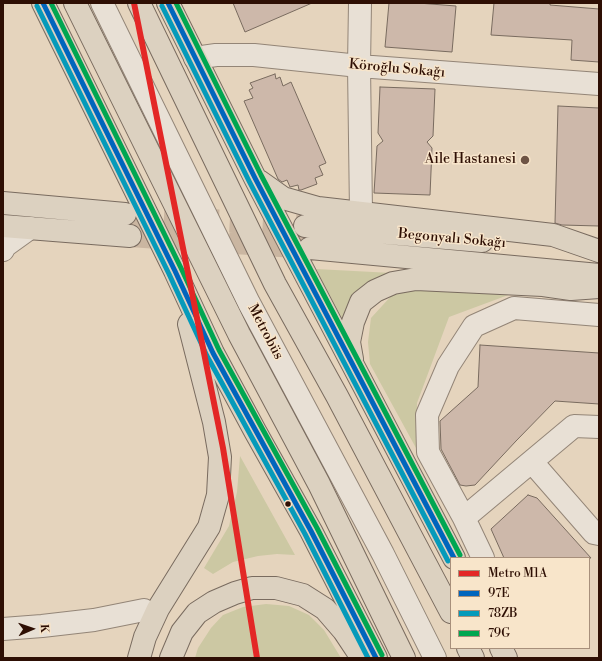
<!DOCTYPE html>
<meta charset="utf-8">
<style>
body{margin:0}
#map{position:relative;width:602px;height:661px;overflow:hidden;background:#e5d4bd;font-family:"Libre Bodoni",serif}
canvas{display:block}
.frame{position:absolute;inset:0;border:4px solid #2e0f04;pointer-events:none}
.legend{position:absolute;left:450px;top:557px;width:140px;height:92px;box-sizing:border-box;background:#f8e5ca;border:1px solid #a78f7b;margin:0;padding:5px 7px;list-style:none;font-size:12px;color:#2e0f04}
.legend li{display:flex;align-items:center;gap:8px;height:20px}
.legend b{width:20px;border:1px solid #a78f7b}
.north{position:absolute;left:12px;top:609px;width:40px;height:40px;-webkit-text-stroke:3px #f8e5ca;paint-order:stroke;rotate:88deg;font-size:11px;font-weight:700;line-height:16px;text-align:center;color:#2e0f04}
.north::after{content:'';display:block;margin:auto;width:14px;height:18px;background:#2e0f04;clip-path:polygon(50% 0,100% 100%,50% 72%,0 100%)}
</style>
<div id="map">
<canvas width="602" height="661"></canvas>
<div class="frame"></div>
<ul class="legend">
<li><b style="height:5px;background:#e32726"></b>Metro M1A</li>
<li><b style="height:5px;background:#0065bd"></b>97E</li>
<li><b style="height:5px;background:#059aba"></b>78ZB</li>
<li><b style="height:5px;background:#00a651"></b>79G</li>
</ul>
<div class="north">K</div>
</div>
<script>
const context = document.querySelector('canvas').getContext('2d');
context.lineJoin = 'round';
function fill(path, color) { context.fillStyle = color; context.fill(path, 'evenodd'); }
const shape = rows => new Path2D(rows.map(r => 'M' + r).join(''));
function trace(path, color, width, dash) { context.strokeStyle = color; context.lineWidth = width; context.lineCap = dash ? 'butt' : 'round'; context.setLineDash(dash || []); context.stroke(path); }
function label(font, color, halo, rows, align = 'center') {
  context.font = font + ' "Libre Bodoni",serif'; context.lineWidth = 3; context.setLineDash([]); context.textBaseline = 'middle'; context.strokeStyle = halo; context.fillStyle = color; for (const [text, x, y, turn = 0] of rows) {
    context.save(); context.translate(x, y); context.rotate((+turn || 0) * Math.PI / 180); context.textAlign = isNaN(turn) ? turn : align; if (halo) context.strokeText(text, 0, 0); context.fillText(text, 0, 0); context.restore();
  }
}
const green = shape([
 [316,269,392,273,349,303,342,318],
 [427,286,519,291,449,317,417,403,416,448,370,364,368,342,371,318,393,294],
 [240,456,295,555,277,554,258,556,233,562,213,574,204,568,229,526,237,492],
 [266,604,289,606,309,615,324,630,341,658,195,658,198,648,211,628,223,615,243,607]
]);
const building = shape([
 [233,3,312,3,245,32,233,3],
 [389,3,418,3,456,6,452,52,385,47,389,3],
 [494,3,550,3,550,5,599,9,599,62,571,60,572,40,491,35,494,3],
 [275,74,276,79,280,77,283,86,291,82,326,163,319,166,323,175,315,178,317,184,301,190,299,190,298,185,290,187,287,180,282,182,278,179,244,101,253,98,249,90,253,88,250,83,275,74],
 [380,87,435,89,433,136,427,142,432,148,430,195,374,193,377,146,383,141,378,133,380,87],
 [558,106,599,108,599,226,562,225,555,223,558,106],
 [480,345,599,353,599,404,555,401,516,441,475,485,466,486,460,485,441,449,440,421,478,387,480,345],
 [528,495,537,498,591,558,504,558,491,529,528,495]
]);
const majorTunnel = shape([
 [131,215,305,226],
 [130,236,308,248]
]);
const minor = shape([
 [102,3,249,303,383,554,435,658],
 [360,3,359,66,361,212],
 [195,58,216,55,254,55,359,66,599,84],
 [3,250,5,246,30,228],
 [599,315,514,308,474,326,448,366,427,415,428,452,464,518,574,426,599,427],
 [532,462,594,533,599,534],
 [464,518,483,558],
 [3,629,42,626,94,620,144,610]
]);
const major = shape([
 [43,3,175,271,213,353,255,431,311,531,376,658],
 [168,3,255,178,454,558],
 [259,181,283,198,318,208,553,235,599,251],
 [3,203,125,214],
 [3,226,130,236],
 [305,226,482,241],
 [310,248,599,275],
 [352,359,349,342,353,322,361,302,375,291,393,283,416,279,543,285,571,289,599,287],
 [501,648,506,658],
 [139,658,145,637,158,609,209,527,218,495,220,457,214,422,189,324],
 [171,658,182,632,197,613,214,602,235,593,252,588,276,588,303,595,325,609,344,631,362,658]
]);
const highway = shape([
 [75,3,239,334,319,484,404,658],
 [139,3,275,284,337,396,451,612],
 [468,648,473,658]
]);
const bus1 = shape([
 [43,3,175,271,213,353,311,531,376,658],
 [168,3,255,178,454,558]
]);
const bus2 = shape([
 [37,6,169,274,207,356,305,534,368,658],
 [162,6,249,181,448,561]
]);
const bus3 = shape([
 [51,3,181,268,219,350,317,528,382,655],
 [176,3,261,175,460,555]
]);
const metro1 = shape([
 [134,3,223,448,257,658]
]);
const markers = [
 [525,160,5,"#6e5445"],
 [288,504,3.5,"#2e0f04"]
];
const streetNames = [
 ["Köroğlu Sokağı",397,69,5],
 ["Begonyalı Sokağı",452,239,5],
 ["Metrobüs",265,332,62]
];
const poiNames = [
 ["Aile Hastanesi",516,160]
];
fill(green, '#ccc8a3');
fill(building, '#cdb8aa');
trace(building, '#796b5f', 1);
trace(majorTunnel, '#cab6a1', 22, [22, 11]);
trace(minor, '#938577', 24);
trace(major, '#796b5f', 24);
trace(highway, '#796b5f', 24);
trace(minor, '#e8e0d5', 22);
trace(major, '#dcd1c0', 22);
trace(highway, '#dcd1c0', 22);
trace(bus1, '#0065bd', 5);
trace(bus2, '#059aba', 5);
trace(bus3, '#00a651', 5);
trace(metro1, '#e32726', 6);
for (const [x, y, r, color] of markers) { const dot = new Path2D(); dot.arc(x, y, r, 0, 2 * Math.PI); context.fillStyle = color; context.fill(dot); trace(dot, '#f8e5ca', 1.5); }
label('14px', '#2e0f04', '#f8e5ca', streetNames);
label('14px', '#2e0f04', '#f8e5ca', poiNames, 'right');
</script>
